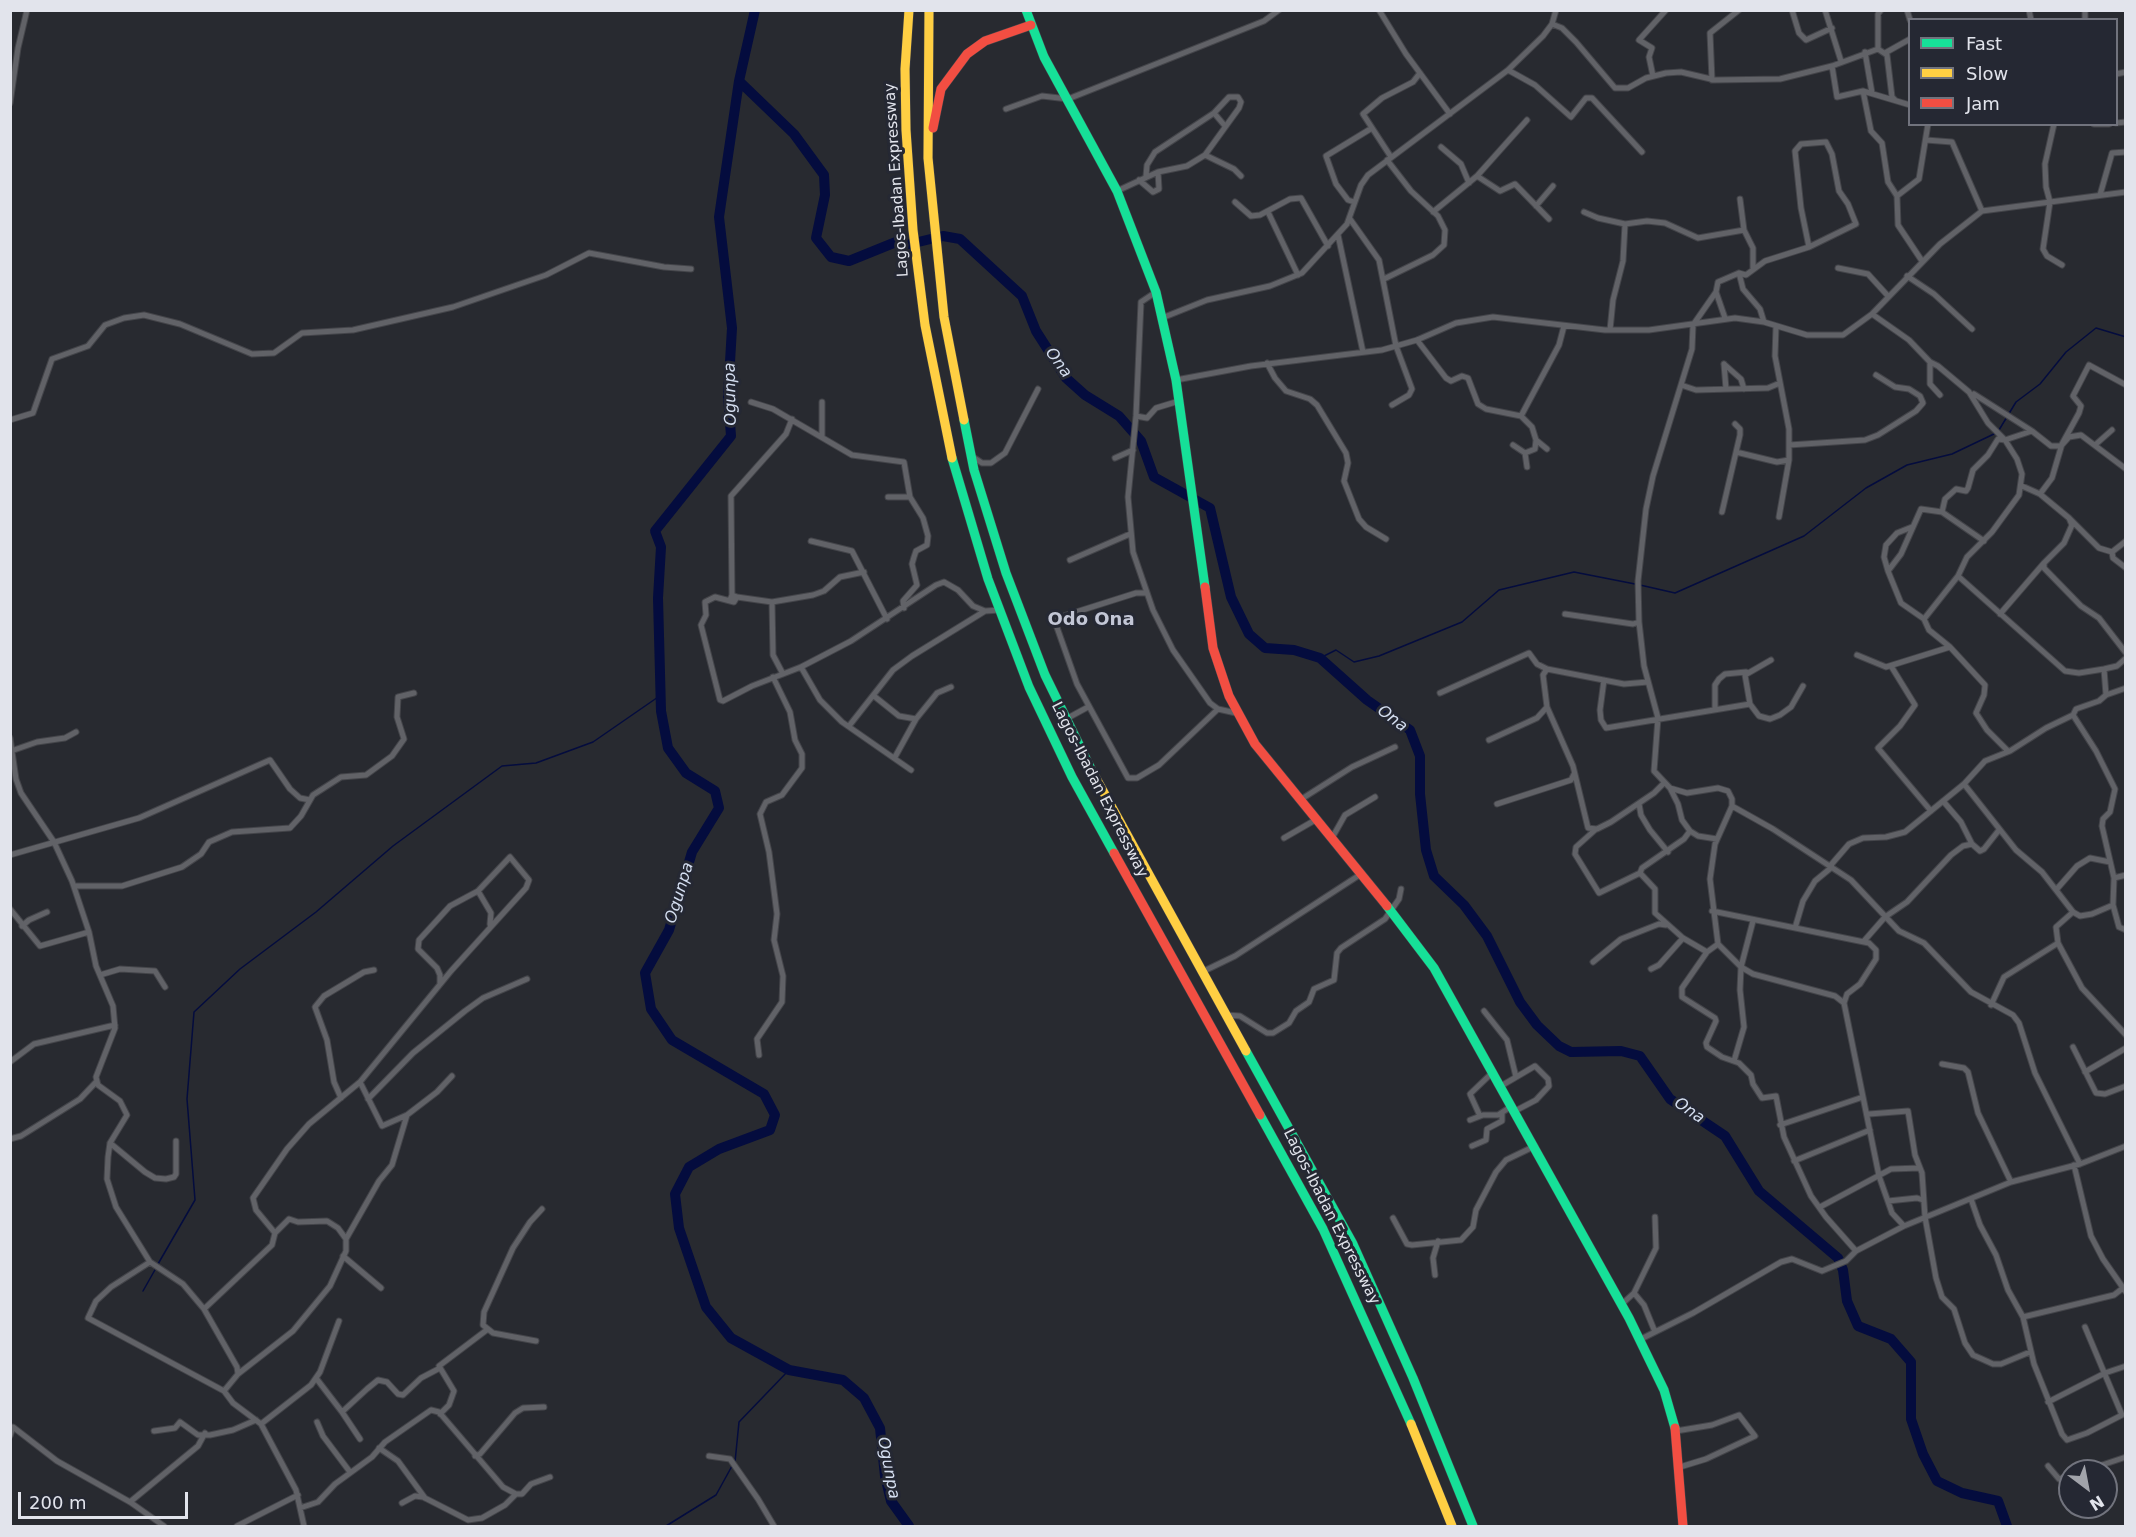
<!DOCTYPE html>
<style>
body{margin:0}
#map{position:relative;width:2136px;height:1537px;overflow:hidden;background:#282a30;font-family:"DejaVu Sans",sans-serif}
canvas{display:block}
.frame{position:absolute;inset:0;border:12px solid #e2e4ec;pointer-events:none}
.legend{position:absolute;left:1908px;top:18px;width:210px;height:108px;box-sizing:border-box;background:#252833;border:2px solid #71737d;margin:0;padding:8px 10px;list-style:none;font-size:18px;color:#e2e4ec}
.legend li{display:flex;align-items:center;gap:12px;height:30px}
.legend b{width:30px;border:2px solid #71737d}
.north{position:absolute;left:2058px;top:1459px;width:60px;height:60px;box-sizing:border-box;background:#252833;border:2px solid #71737d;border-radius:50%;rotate:148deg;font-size:16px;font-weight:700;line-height:24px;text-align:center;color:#e2e4ec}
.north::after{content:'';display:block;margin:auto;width:21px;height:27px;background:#a1a3aa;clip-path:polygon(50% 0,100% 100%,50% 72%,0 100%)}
.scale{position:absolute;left:18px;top:1492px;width:170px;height:27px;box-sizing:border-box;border:3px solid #e2e4ec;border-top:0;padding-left:8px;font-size:18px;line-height:21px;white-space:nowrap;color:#e2e4ec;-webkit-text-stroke:4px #252833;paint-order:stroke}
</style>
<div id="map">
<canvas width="2136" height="1537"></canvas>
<div class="frame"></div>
<ul class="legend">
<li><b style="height:8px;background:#16e098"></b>Fast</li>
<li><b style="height:8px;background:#ffcf43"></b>Slow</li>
<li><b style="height:8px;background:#f24e42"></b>Jam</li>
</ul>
<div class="north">N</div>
<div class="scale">200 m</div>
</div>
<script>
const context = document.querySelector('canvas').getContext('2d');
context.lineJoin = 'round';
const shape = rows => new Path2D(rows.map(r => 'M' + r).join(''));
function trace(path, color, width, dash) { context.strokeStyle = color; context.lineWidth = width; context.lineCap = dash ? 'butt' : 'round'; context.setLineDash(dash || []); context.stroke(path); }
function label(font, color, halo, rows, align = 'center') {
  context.font = font + ' "DejaVu Sans",sans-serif'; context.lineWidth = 6; context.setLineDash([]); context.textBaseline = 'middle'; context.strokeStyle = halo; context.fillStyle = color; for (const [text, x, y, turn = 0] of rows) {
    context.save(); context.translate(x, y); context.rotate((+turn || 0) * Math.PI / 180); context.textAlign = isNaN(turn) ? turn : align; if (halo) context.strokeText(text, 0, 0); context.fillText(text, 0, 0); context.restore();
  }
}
const stream = shape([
 [1999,430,2016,402,2040,384,2066,352,2096,328,2126,337],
 [1640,585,1675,593,1804,536,1866,488,1907,465,1952,454,1996,433],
 [1320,658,1336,650,1354,662,1379,656,1462,622,1499,590,1574,572,1635,584],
 [158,1264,195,1200,187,1099,194,1012,240,969,316,912,393,846,502,766,536,763,593,742,661,695],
 [143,1291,156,1268],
 [735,1462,739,1422,789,1370],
 [666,1526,716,1495,732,1466]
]);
const river = shape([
 [755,10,739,81,719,217,732,328,728,396,731,436,655,531,661,547,658,598,661,711,668,748,686,773,715,791,719,808,692,852,669,930,645,973,651,1009,672,1040,764,1094,775,1115,770,1130,719,1149,689,1167,675,1194,679,1228,706,1307,731,1338,789,1370,843,1380,864,1398,880,1428,885,1476,891,1501,909,1526],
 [739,81,794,134,824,175,825,195,816,238,831,257,849,261,896,242,906,245,943,236,960,239,1022,296,1036,331,1066,378,1085,395,1119,416,1141,441,1154,477,1210,508,1231,597,1249,634,1265,648,1294,650,1320,658,1367,700,1410,730,1420,756,1420,794,1426,850,1434,876,1464,905,1487,936,1520,1002,1537,1025,1559,1046,1571,1052,1621,1051,1640,1056,1670,1099,1725,1136,1759,1191,1838,1258,1843,1270,1847,1301,1858,1326,1891,1339,1911,1362,1911,1419,1923,1454,1937,1481,1962,1493,1998,1501,2007,1526]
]);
const street = shape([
 [1379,10,1406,54,1450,114],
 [1792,10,1799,33,1806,40,1832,28],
 [1825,10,1841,61],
 [1907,10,1910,20],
 [2029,10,2031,20],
 [2085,10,2085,20],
 [1552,24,1562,28,1576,42,1615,88,1628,88,1646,78,1666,73,1681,72,1715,80,1780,79,1832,66,1878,49,1887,55,1892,97,1895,100],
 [1878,49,1878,14,1881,10],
 [1865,52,1872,93],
 [1885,53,1910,39],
 [1832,66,1837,97,1863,91,1910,105],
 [1508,70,1535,85,1571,117,1586,98,1592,98,1642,152],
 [2116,74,2126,72],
 [1653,76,1649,57,1652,48,1639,40,1666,10],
 [1712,80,1710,33,1739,10],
 [1863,91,1871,131,1882,143,1888,182,1897,196,1898,225,1922,261],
 [10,103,18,48,27,10],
 [1006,109,1042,96,1068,99,1264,21,1279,10],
 [1214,113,1225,126],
 [2116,123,2126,122],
 [2054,124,2045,164,2046,187,2050,202,2043,249,2047,256,2062,265],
 [2094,124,2109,124],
 [1926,140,1952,142,1982,211],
 [1441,147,1461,164,1469,183],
 [1205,155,1234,169,1241,176],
 [1391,157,1363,114,1382,98,1413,82,1420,73],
 [1477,176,1500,191,1515,184,1549,219],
 [1139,180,1153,192,1159,189,1158,172],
 [1117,191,1158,172,1187,166,1205,155,1239,108,1241,102,1238,97,1229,97,1214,113,1155,152,1147,165,1146,176],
 [2100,195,2112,153,2126,152],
 [1897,196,1919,179,1928,124],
 [1740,199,1744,230,1753,248,1753,268],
 [1235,202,1251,216,1260,215,1290,199,1301,198,1328,246],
 [1354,202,1348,200,1336,184,1326,156,1372,128],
 [1536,206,1553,186],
 [1268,212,1298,275],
 [1433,212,1477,176,1527,120],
 [1584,212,1598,218,1625,224,1647,221,1665,223,1698,238,1744,230],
 [1350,219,1379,260,1396,346,1412,389,1409,395,1392,405],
 [1338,235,1363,352],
 [1809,247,1801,208,1795,151,1801,144,1826,142,1832,154,1839,191,1848,204,1856,224,1809,247,1765,261,1746,275,1739,273,1718,282,1716,292,1693,325,1692,349,1653,476,1646,509,1638,581,1639,622,1644,666,1658,718,1654,771,1670,788,1687,793,1718,788,1728,791,1732,799,1732,806,1715,844,1710,879,1718,944,1741,967,1753,974,1835,996,1844,1003,1879,1176,1892,1213,1904,1226,2011,1182,2080,1164,2126,1146],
 [1838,268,1868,274,1888,296],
 [1739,273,1743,289,1760,309,1764,322],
 [1907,276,1934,294,1972,329],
 [1384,279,1433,255,1444,245,1445,230,1438,216,1411,191,1387,160],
 [1156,292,1141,302,1136,416,1128,497,1133,552,1153,610,1173,650,1210,703,1218,709,1236,713],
 [1716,292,1725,318],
 [1872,314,1909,340,1930,362,1938,366,1969,392,1988,423,2005,440,2017,459,2022,474,2019,495,1992,532,1967,557,1958,576,1924,619],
 [1162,318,1207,300,1270,286,1302,273,1347,224,1361,185,1368,175,1508,70,1543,36,1552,24,1556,10],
 [1776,326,1775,356,1789,429,1789,460,1779,517],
 [1610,330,1613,300,1623,261,1625,224],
 [1417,340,1446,378,1451,381,1462,376,1468,378,1478,404,1486,409,1521,416,1532,427,1536,440,1535,449,1525,453],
 [1930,362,1930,384,1940,395],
 [1267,363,1275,378,1286,391,1310,399,1317,405,1346,453,1348,463,1344,481,1359,519,1366,527,1386,539],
 [1724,364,1741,379,1744,389],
 [1724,364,1726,389],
 [1176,380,1251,366,1382,350,1417,340,1456,323,1493,317,1605,330,1649,330,1735,318,1764,322,1807,335,1843,335,1872,314,1940,244,1982,211,2126,192],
 [1681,385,1696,390,1768,388,1780,383],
 [1974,394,2032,431,2051,446,2061,446,2069,437,2081,435,2126,469],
 [751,402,773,409,852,455,904,462,910,497,923,518,928,536,927,545,916,551,914,557,912,564,917,585,903,601,904,608],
 [1136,416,1147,418,1156,408,1179,401],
 [1521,416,1559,345,1564,326],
 [10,420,33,413,52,359,88,346,105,325,124,318,144,315,180,324,252,354,274,353,302,333,353,330,453,307,546,275,589,253,664,267,691,269],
 [822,436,822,402],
 [1536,440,1547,449],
 [1513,445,1525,453,1527,467],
 [1789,445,1865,440,1878,435,1916,411,1923,403,1920,396,1909,389,1895,387,1876,375],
 [2095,445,2112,430],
 [1736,452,1777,462,1789,460],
 [973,457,982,463,991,463,1005,453,1038,389],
 [1115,458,1133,450],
 [2022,486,2040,494,2069,518,2099,548,2112,552,2113,558,2126,568],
 [2040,494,2052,478,2062,444,2079,413,2081,406,2073,396,2089,365,2126,385],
 [888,497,910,497],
 [1722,512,1740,435,1740,429,1735,424],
 [1942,512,1945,499,1956,489,1966,491,1968,488,1973,470,1988,455,1998,439,2005,440,2032,431],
 [2069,518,2072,525,2064,543,2044,563,2044,568,2081,606,2099,618,2126,653],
 [811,541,852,551,887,619],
 [1984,541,1942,512,1921,509,1901,554,1888,571,1901,603,1924,619,1929,630,1950,647,1985,685,1984,695,1976,713,1987,730,2008,751],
 [2112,552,2126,541],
 [1070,560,1130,534],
 [1888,571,1884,557,1886,545,1897,533,1912,527],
 [1958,576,2065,671,2079,673,2104,669,2117,666,2126,658],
 [1146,593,1136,593,1054,619,1077,684,1128,778,1137,778,1159,765,1218,709],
 [732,595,731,496,786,434,792,419],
 [737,597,772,602,813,595,824,591,840,577,864,572],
 [730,600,732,595,737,597,734,602,715,597,705,602,706,615,701,625,720,700,723,701,752,686,801,667,851,641,936,585,944,582,958,590,973,606,985,611],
 [772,602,773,655,783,674],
 [1565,614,1633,624,1639,622],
 [2000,614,2044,563],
 [1857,655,1886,667,1950,647],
 [1771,660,1745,675,1750,704,1759,716,1770,719,1780,715,1791,707,1803,686],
 [1891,666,1915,705,1900,726,1878,748,1931,811],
 [801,667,820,700,842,722,911,770],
 [1547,669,1543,675,1547,707,1573,766,1588,828,1597,829,1611,822,1654,793,1664,783],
 [1604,680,1600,710,1601,720,1606,728,1750,704],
 [1440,693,1529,653,1537,664,1547,669,1624,684,1648,682],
 [2106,695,2126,688],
 [874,696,899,716,916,719],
 [1715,709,1715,685,1719,679,1725,674,1746,672],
 [2073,715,2096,751,2115,789,2110,812,2103,819,2102,826,2114,878,2113,905],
 [1066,719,1088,707],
 [849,726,893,670,912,656,985,611,1000,610],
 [10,738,16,779,21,793,54,842,72,881,89,932,96,966,113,1006,115,1028,96,1077,98,1085,120,1101,127,1115,110,1143,108,1157,107,1179,116,1207,150,1262,183,1284,204,1309,237,1367,238,1374,224,1391,233,1403,261,1424,296,1490,304,1526],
 [1489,740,1537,718,1547,707],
 [14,750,37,742,65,738,76,732],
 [895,757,916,719,937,693,951,687],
 [1964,784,2016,850,2042,872,2073,912,2080,916,2092,914,2113,905,2119,927,2126,930],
 [1670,788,1678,804,1682,820,1690,831,1698,836,1717,839],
 [1300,800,1352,767,1395,747],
 [1943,801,1961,822,1972,844,1980,851,1984,849,1999,830],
 [1497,804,1571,780,1574,774],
 [1639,804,1641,815,1650,830,1668,852],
 [1732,806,1773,829,1851,880,1899,931,1924,943,1971,992,2013,1015,2019,1023,2035,1073,2080,1164],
 [1595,830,1576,847,1575,854,1599,893,1640,873,1642,868,1684,839,1690,831],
 [1284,838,1317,819],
 [1332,838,1345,815,1375,797],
 [10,855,139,818,270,760,290,789,300,798,310,800],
 [1830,866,1849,844,1863,838,1886,837,1905,832,1964,784,1985,761,2010,751,2046,728,2073,715,2076,709,2099,701,2106,695,2104,669],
 [1640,873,1655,889,1655,913,1683,938,1707,952],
 [2114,878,2126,875],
 [74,886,122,886,182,867,201,854,209,842,232,832,290,828,301,816,313,795,341,777,366,775,392,756,404,739,397,717,398,697,414,693],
 [2056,890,2077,866,2090,858,2110,862],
 [478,891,491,913,490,924],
 [10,909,40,946,89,932],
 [1712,911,1869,943,1876,950,1876,959,1860,984,1847,994,1844,1003],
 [22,926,29,920,47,912],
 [1795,928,1803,901,1815,881,1832,867],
 [1864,941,1885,917,1907,902,1951,855,1963,846,1972,844],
 [2058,943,2082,988,2126,1035],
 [1593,962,1621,939,1659,924,1666,925],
 [1651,969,1659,965,1683,938],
 [1202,972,1235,956,1361,874],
 [100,975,120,969,155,971,165,987],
 [1991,1005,2004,977,2058,943,2056,927,2073,912],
 [1484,1011,1507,1040,1516,1077],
 [1226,1015,1240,1016,1267,1033,1273,1033,1289,1023,1296,1011,1309,1002,1314,989,1334,980,1337,953,1341,948,1385,919,1399,899,1401,889],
 [2073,1047,2096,1093,2105,1094,2126,1086],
 [759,1055,757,1039,782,1002,783,976,774,940,777,914,769,852,760,814,766,802,782,795,802,768,802,754,795,740,790,712,773,677],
 [1734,1061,1744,1027,1740,990,1741,967,1753,921],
 [10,1062,34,1044,115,1025],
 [1942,1064,1964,1068,1968,1072,1978,1113,2011,1182],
 [2085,1072,2126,1048],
 [1501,1086,1535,1066,1548,1079,1549,1086,1536,1100,1515,1111],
 [341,1098,334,1082,327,1040,315,1007,324,996,364,972,374,970],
 [368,1099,413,1053,465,1011,483,998,527,979],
 [1869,1114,1908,1111,1915,1155,1922,1173,1925,1217,1936,1278,1942,1297,1954,1309,1965,1343,1973,1355,1993,1364,2001,1364,2030,1352],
 [407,1115,382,1126,360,1082,451,971,526,888,529,880,510,857,478,891,450,906,419,940,418,949,437,968,440,975,440,984],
 [1480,1116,1470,1094,1493,1072],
 [1470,1120,1483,1115,1498,1115,1512,1106],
 [1780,1125,1863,1097],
 [10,1139,21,1136,80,1099,97,1081],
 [110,1143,145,1172,155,1178,166,1179,174,1177,176,1174,176,1141],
 [1472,1146,1486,1140,1487,1129,1502,1121,1502,1114],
 [1794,1161,1870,1130],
 [2074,1165,2091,1236,2103,1259,2126,1292],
 [1971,1199,1980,1225,1996,1255,2008,1290,2023,1317,2034,1364,2062,1434,2067,1440,2087,1433,2122,1415,2085,1327],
 [1888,1201,1917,1198,1923,1200],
 [1820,1207,1891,1169,1920,1168],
 [1393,1218,1407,1244,1412,1245,1461,1240,1473,1227,1476,1210,1496,1172,1506,1160,1535,1146],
 [275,1233,289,1219,298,1222,327,1221,338,1228,346,1239],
 [1856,1251,1904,1226],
 [343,1256,381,1288],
 [150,1262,111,1287,96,1301,88,1318,224,1391],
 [1435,1275,1433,1258,1438,1241],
 [1634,1293,1644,1305,1655,1332],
 [1622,1304,1634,1293,1656,1248,1655,1217],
 [204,1309,272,1245,275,1233,256,1210,253,1198,287,1149,309,1124,360,1082],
 [2023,1317,2114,1295,2123,1288],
 [1641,1339,1693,1313,1781,1262,1792,1259,1822,1271,1846,1261,1856,1251,1826,1217,1811,1196,1784,1137,1776,1096,1762,1098,1753,1084,1751,1075,1739,1063,1722,1057,1707,1047,1706,1043,1716,1021,1715,1018,1682,997,1682,988,1707,952,1718,944],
 [536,1341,493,1333,483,1325,484,1312,513,1248,530,1222,542,1209],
 [238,1374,293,1331,330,1286,346,1251,346,1239,379,1181,392,1165,407,1115,437,1092,452,1076],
 [316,1378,342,1412],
 [2048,1402,2105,1373,2126,1366],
 [440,1414,449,1405,454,1391,439,1366,488,1329],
 [317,1422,323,1436,350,1472],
 [261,1424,311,1385,320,1372,339,1321],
 [154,1431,175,1428,180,1422,198,1435,210,1435,233,1430,256,1420],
 [1676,1431,1712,1425,1739,1415,1755,1436,1706,1459,1680,1467],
 [10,1436,13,1427,57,1461,130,1502,164,1526],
 [360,1439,342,1412,367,1389,378,1380,387,1382,398,1394,403,1395,421,1378,440,1368],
 [379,1448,398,1461,425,1498],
 [475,1456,480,1454,515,1413,523,1408,544,1407],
 [709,1456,730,1459,758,1499,774,1526],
 [2048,1466,2059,1479,2070,1475],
 [2084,1471,2126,1457],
 [130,1502,198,1446,205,1433],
 [402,1503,415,1496,423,1497,468,1520,482,1518,505,1505,516,1494,522,1494,531,1484,550,1477],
 [300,1508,318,1502,335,1484,372,1457,385,1442,431,1410,439,1412,503,1487,516,1494],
 [237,1526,298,1495]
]);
const fast = shape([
 [1026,10,1044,57,1117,191,1156,292,1176,380,1205,587],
 [964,420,974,470,1006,573,1045,675,1092,771],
 [952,458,988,579,1029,687,1072,777,1114,853],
 [1387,906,1434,968,1629,1318,1664,1390,1675,1428],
 [1246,1051,1353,1244,1413,1378,1473,1526],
 [1260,1115,1323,1229,1411,1424]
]);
const slow = shape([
 [909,10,905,69,906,130,913,230,925,325,952,458],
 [929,10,928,158,944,317,964,420],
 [1092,771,1246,1051],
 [1411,1424,1452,1526]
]);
const jam = shape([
 [933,128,941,89,967,54,985,41,1031,25],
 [1205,587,1213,648,1229,696,1255,744,1387,906],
 [1114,853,1260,1115],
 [1675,1428,1683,1526]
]);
const streetNames = [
 ["Lagos-Ibadan Expressway",897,180,-94],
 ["Lagos-Ibadan Expressway",1099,790,63],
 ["Lagos-Ibadan Expressway",1331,1217,63]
];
const waterNames = [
 ["Ona",1058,363,54],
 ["Ogunpa",731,394,-91],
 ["Ona",1392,719,37],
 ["Ogunpa",680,893,-73],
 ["Ona",1689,1111,35],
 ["Ogunpa",888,1468,79]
];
const quarterNames = [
 ["Odo Ona",1091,620]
];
trace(stream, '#040c3e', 1.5);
trace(river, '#040c3e', 10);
trace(street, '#44454a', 7);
trace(fast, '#44454a', 10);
trace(slow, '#44454a', 10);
trace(jam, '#44454a', 10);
trace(street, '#616267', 5);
trace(fast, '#16e098', 9);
trace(slow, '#ffcf43', 9);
trace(jam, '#f24e42', 9);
label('15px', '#e2e4ec', '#252833', streetNames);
label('italic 16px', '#d4def0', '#252833', waterNames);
label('bold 18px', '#c3c7d6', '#252833', quarterNames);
</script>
